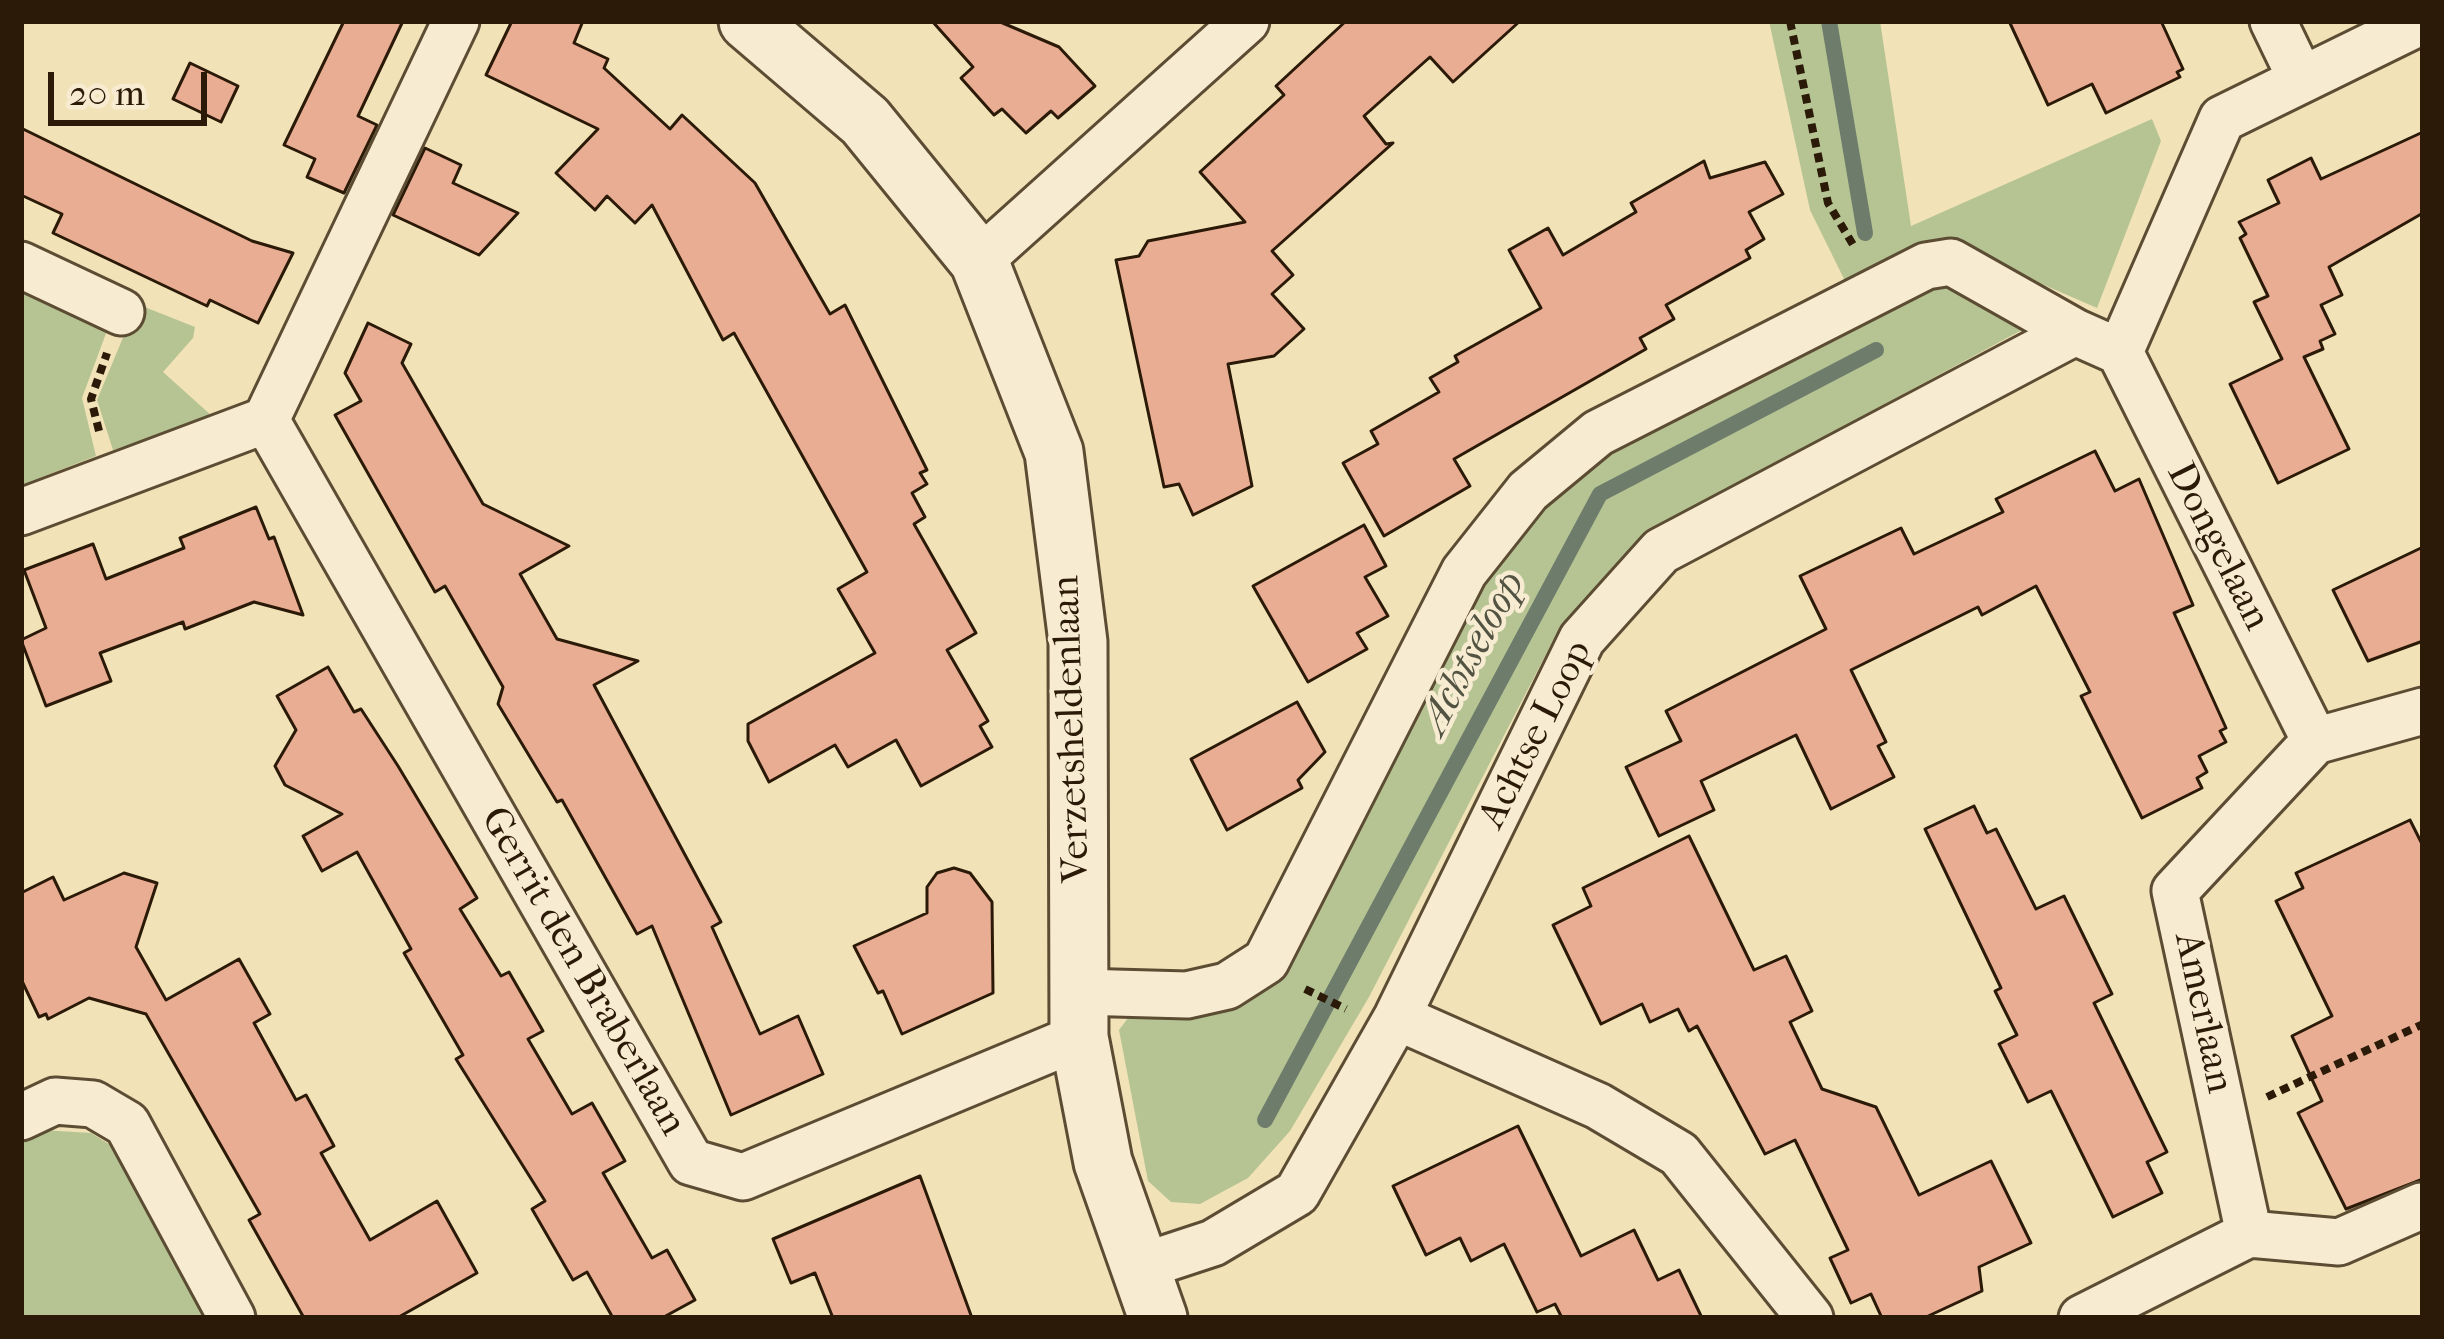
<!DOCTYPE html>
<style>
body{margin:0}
#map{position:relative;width:2444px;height:1339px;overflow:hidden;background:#f2e2b8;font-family:"IM FELL French Canon",serif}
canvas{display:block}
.frame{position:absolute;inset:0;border:24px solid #2a1a07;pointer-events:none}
.scale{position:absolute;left:48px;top:72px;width:159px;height:54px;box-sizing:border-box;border:6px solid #2a1a07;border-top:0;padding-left:15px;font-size:36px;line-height:42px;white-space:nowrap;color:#2a1a07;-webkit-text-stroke:9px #f7ecd1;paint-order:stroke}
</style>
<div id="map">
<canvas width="2444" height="1339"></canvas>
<div class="frame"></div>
<div class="scale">20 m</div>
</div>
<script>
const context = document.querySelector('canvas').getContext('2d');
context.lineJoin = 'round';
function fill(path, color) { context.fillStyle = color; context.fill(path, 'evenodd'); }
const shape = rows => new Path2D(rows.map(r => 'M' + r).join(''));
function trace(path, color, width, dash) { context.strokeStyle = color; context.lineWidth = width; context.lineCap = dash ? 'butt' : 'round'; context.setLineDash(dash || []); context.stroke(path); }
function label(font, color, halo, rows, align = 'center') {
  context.font = font + ' "IM FELL French Canon",serif'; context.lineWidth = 9; context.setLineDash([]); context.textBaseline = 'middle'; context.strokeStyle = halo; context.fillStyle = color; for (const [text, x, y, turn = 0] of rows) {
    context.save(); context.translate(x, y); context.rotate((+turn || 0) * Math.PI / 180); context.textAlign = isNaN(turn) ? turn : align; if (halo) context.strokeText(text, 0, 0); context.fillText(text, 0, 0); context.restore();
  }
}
const green = shape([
 [1769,21,1880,21,1911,226,2152,119,2161,141,2097,308,1950,244,1846,283,1810,210],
 [1933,277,2031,325,1648,532,1559,629,1369,997,1290,1131,1248,1178,1200,1204,1171,1202,1148,1181,1119,1030,1134,1010,1230,1003,1272,985,1482,579,1545,501,1612,445],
 [21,285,108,328,82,398,96,456,21,485],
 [137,304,195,327,193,338,163,372,212,416,113,450,97,400],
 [42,1130,91,1133,125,1154,212,1318,21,1318,21,1140]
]);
const stream = shape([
 [1829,21,1865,233],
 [1265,1120,1600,494,1876,350]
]);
const building = shape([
 [344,21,403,21,358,116,377,125,344,193,307,177,315,159,284,145,344,21],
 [512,21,583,21,574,43,608,59,604,68,670,129,682,115,755,183,830,314,845,305,927,470,920,473,927,484,912,493,925,517,914,524,976,633,947,650,988,721,980,726,992,747,921,786,896,740,848,767,835,745,769,782,748,741,748,724,875,653,838,589,867,572,734,333,723,340,652,205,635,223,607,196,595,210,556,173,598,129,486,75,512,21],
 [932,21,998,21,1059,47,1095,86,1058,118,1051,111,1026,133,1002,109,994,115,961,78,973,67,932,21],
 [1346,21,1520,21,1453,82,1430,57,1364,116,1386,144,1393,143,1272,251,1293,275,1272,294,1304,329,1274,356,1228,364,1252,486,1193,515,1179,484,1164,487,1116,260,1139,256,1148,241,1245,222,1200,172,1284,95,1276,86,1346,21],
 [2009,21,2161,21,2183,69,2177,72,2180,77,2106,113,2092,84,2048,105,2009,21],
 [190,63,238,86,221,122,173,99,190,63],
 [21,128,252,241,293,253,258,323,210,300,207,306,53,233,62,214,21,195,21,128],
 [2423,132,2423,213,2329,267,2342,295,2321,305,2335,334,2320,341,2323,349,2304,357,2349,449,2278,483,2230,384,2282,359,2254,302,2268,296,2240,238,2246,234,2239,222,2279,203,2268,180,2311,158,2321,179,2423,132],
 [425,148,461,165,453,183,518,213,479,255,393,215,425,148],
 [1704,161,1710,178,1765,162,1783,194,1749,212,1764,239,1746,250,1750,258,1666,305,1674,319,1640,338,1646,349,1454,459,1470,486,1384,536,1343,463,1378,444,1371,431,1439,392,1430,378,1458,362,1455,356,1541,308,1509,250,1548,228,1563,255,1636,212,1631,203,1704,161],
 [368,323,411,344,402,363,483,504,569,546,520,574,557,639,638,661,594,685,721,922,712,927,760,1034,798,1016,823,1074,731,1115,652,926,637,934,562,800,557,802,498,704,503,687,445,586,435,592,335,415,361,401,345,373,368,323],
 [2095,451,2115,491,2139,479,2193,605,2174,613,2226,728,2220,731,2226,742,2199,756,2207,772,2197,778,2202,788,2142,818,2081,696,2090,692,2036,586,1982,615,1978,607,1851,670,1886,742,1878,746,1894,777,1831,809,1796,735,1701,781,1714,810,1659,836,1626,767,1681,741,1666,711,1826,629,1800,576,1901,528,1914,554,2003,512,1996,499,2095,451],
 [256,507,269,539,274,537,303,615,254,602,185,629,183,622,100,653,111,681,46,706,21,640,46,628,24,570,93,544,106,579,184,548,180,538,256,507],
 [1364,525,1386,566,1365,577,1388,616,1357,633,1367,649,1308,682,1253,586,1364,525],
 [2423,547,2423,641,2368,661,2333,590,2423,547],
 [328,667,354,712,361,709,398,766,477,898,460,909,501,976,509,972,543,1031,528,1039,572,1114,592,1103,625,1161,603,1173,652,1258,667,1250,695,1300,662,1318,613,1318,587,1272,573,1280,532,1209,545,1201,456,1059,463,1055,404,953,411,949,357,852,322,871,303,836,342,814,285,785,275,766,296,730,277,696,328,667],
 [1297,702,1325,752,1298,780,1302,788,1227,830,1191,759,1297,702],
 [1974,806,1987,833,1996,829,2036,909,2064,896,2112,994,2094,1003,2167,1152,2147,1162,2162,1193,2113,1217,2051,1091,2028,1102,1999,1044,2017,1035,1995,991,2001,988,1925,829,1974,806],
 [2410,820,2423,846,2423,1179,2346,1209,2298,1113,2322,1101,2292,1036,2332,1016,2276,901,2303,888,2296,873,2410,820],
 [1689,836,1754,970,1786,956,1812,1011,1790,1022,1822,1089,1876,1107,1919,1195,1991,1161,2031,1243,1979,1267,1982,1291,1924,1318,1882,1318,1871,1294,1851,1303,1830,1258,1848,1250,1795,1140,1765,1154,1697,1026,1689,1031,1678,1009,1650,1022,1642,1004,1601,1024,1553,925,1591,906,1583,888,1689,836],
 [954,868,970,873,992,902,993,993,902,1034,883,991,878,993,854,946,927,913,927,887,937,873,954,868],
 [124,873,157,883,136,947,166,1000,239,959,270,1014,254,1023,296,1100,306,1095,334,1146,321,1153,370,1240,437,1201,477,1273,397,1318,304,1318,249,1220,260,1214,146,1014,89,998,48,1019,46,1014,39,1017,21,979,21,893,53,877,64,900,124,873],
 [1518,1126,1581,1256,1634,1230,1658,1280,1679,1270,1702,1318,1562,1318,1555,1304,1537,1312,1504,1244,1471,1261,1460,1238,1426,1255,1393,1186,1518,1126],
 [920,1176,972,1318,833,1318,815,1273,791,1283,773,1239,920,1176]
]);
const path = shape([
 [1790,21,1828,203,1855,248],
 [99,431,91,399,107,353],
 [1305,989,1346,1009],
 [2267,1097,2423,1024]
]);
const minor = shape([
 [2273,21,2300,77],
 [979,261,1246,21],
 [21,265,121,312],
 [2120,352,2315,741],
 [266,420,691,1162,743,1177,1079,1037],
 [21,512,266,420,456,21],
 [1079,992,1187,995,1227,986,1266,961,1464,572,1528,491,1598,433,1926,266,1951,262,2075,332],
 [1397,1017,1598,1106,1679,1154,1810,1318],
 [21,1117,55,1101,93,1104,127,1124,232,1318],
 [2249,1234,2339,1242,2421,1206],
 [1140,1267,1213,1243,1297,1193,1397,1017,1582,639,1661,551,2075,332,2120,352,2222,119,2422,21],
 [2082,1318,2249,1234,2175,891,2315,741,2423,711]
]);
const tertiary = shape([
 [748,21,865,121,979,261,1054,452,1078,642,1079,1037,1103,1162,1158,1318]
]);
const streetNames = [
 ["Dongelaan",2217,547,63],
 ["Verzetsheldenlaan",1073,729,-92],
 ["Achtse Loop",1537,735,-63],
 ["Gerrit den Braberlaan",582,972,60],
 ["Amerlaan",2202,1013,78]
];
const waterNames = [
 ["Achtseloop",1474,653,-62]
];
fill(green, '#b6c493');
trace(stream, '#6e7c6c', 16);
fill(building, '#e9ad93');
trace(building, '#2a1a07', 3);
trace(minor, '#5c4c33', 51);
trace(tertiary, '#5c4c33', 63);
trace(path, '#2a1a07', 8, [9, 6]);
trace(minor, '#f7ecd1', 45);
trace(tertiary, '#f7ecd1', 57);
label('39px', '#2a1a07', '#f7ecd1', streetNames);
label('italic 42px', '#525342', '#f7ecd1', waterNames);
</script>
